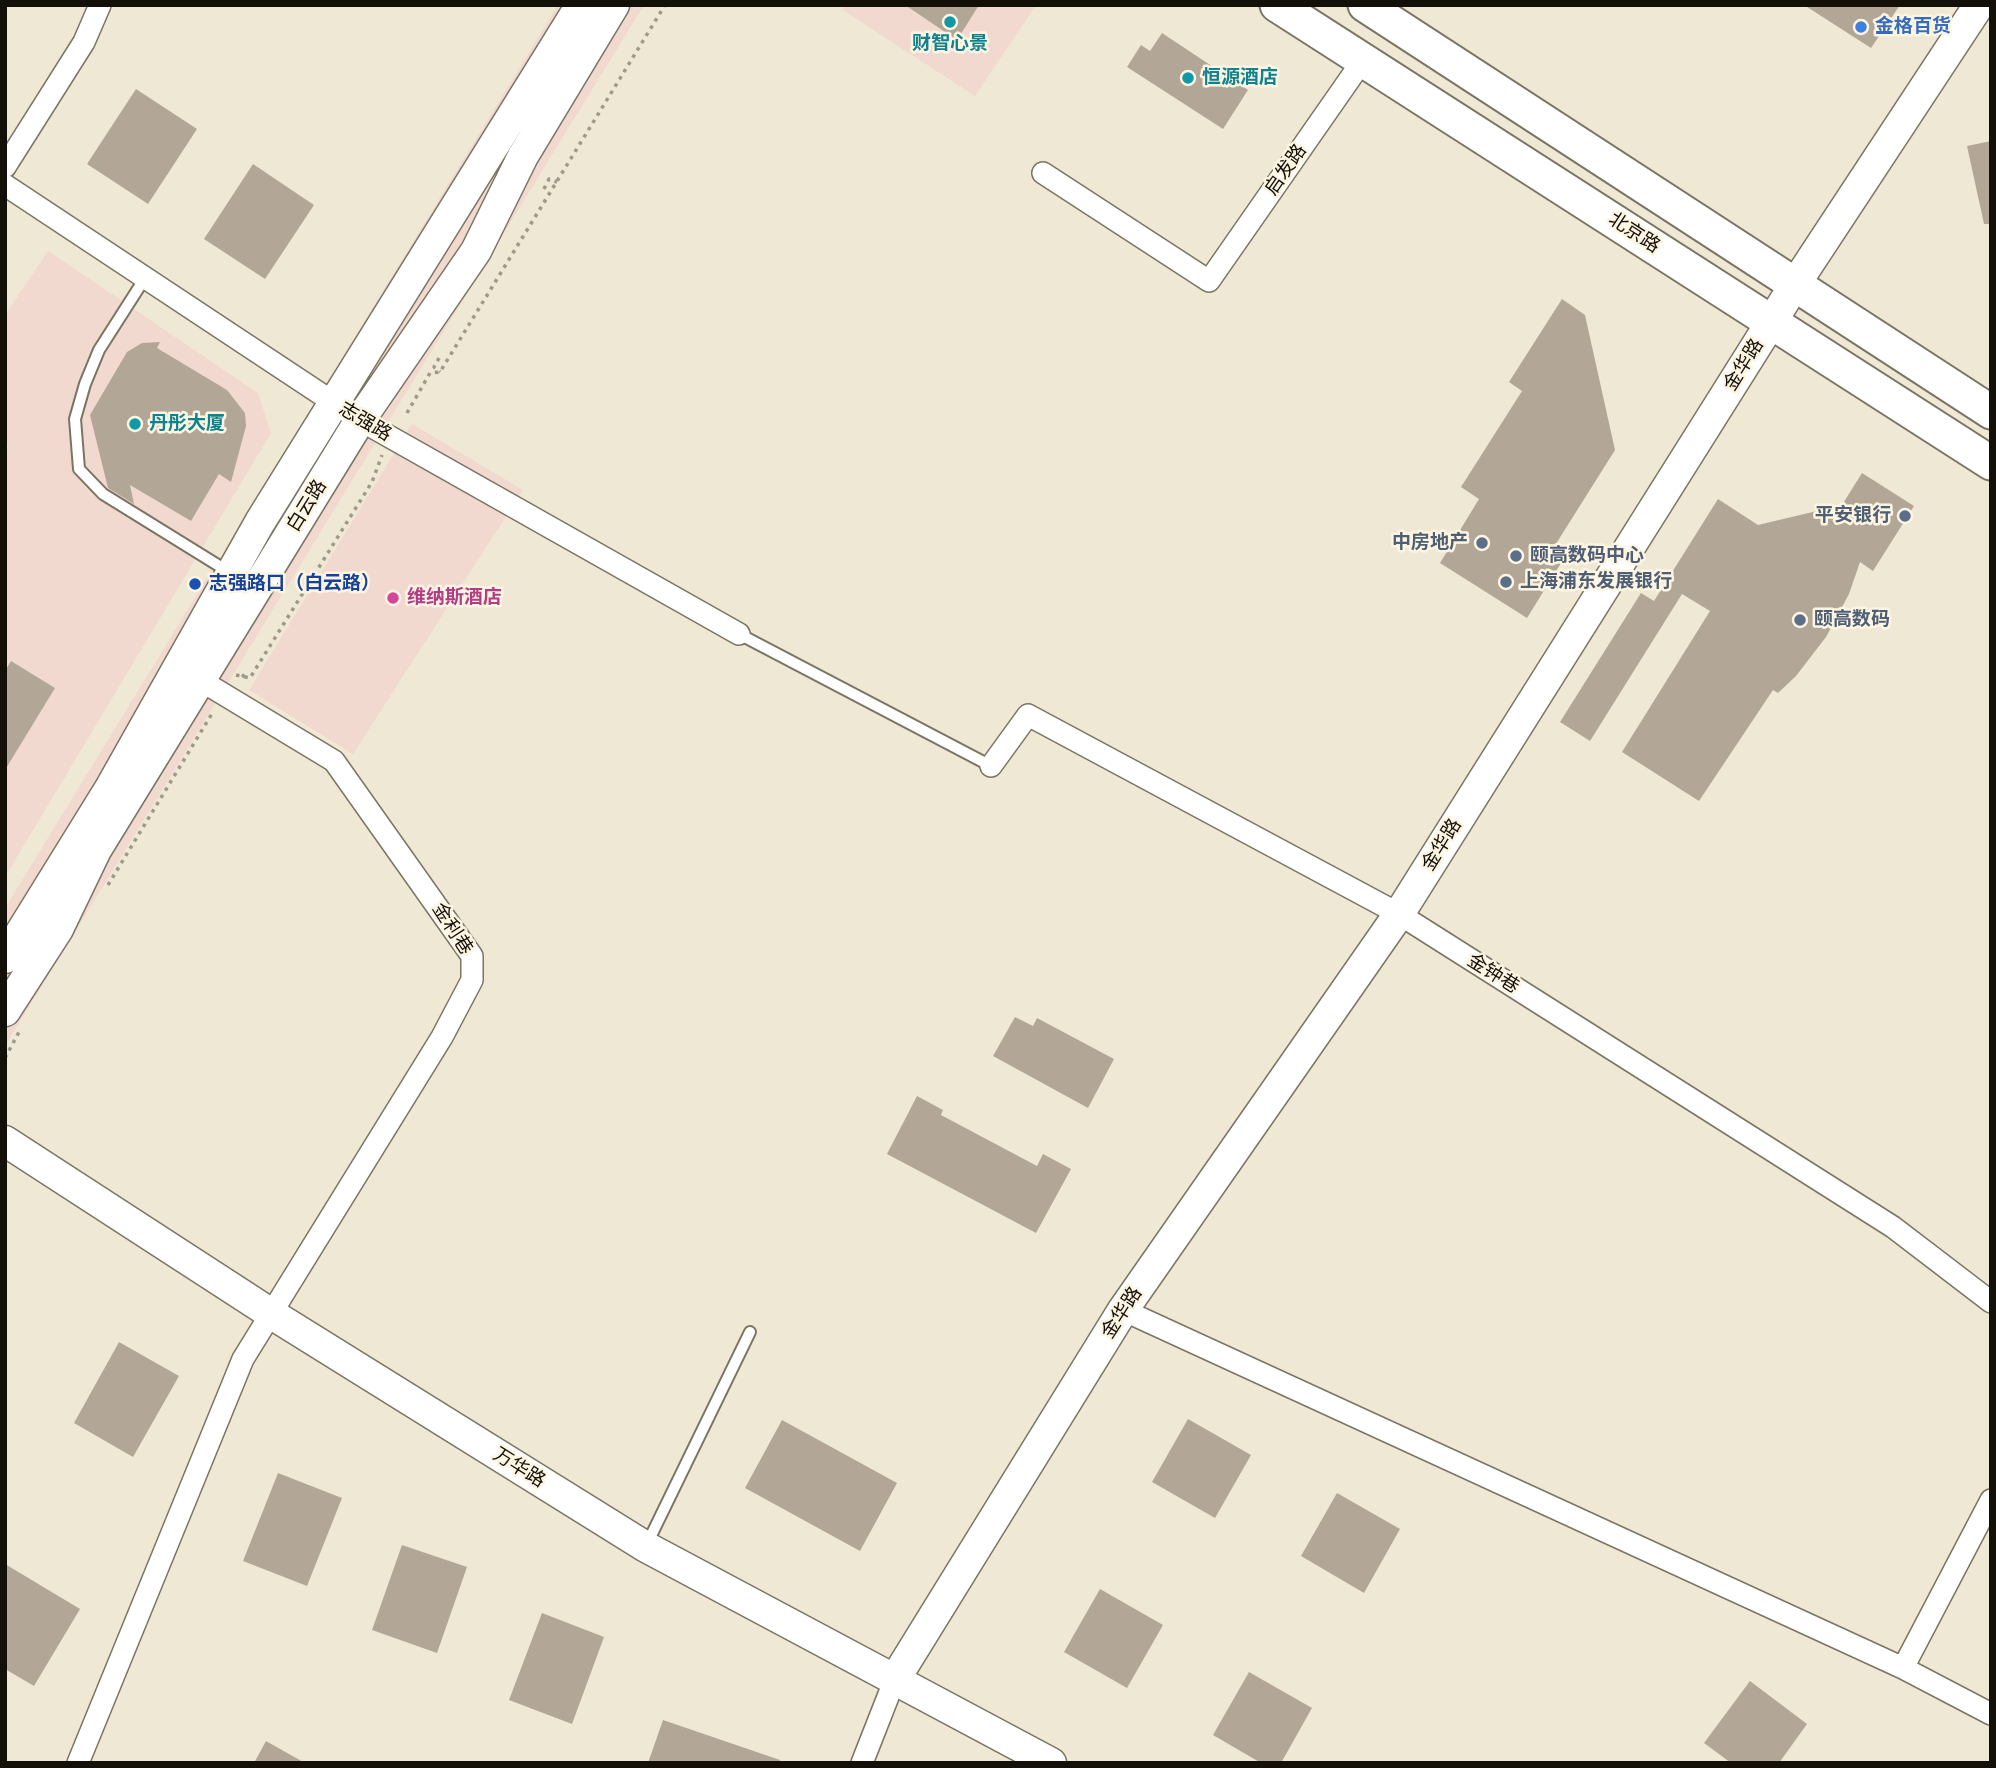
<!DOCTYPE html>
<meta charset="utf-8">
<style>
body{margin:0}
#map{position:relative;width:1996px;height:1768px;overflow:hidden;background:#efe8d4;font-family:"Libre Baskerville",serif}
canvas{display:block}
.frame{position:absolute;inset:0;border:7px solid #121009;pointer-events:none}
</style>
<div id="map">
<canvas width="1996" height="1768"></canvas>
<div class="frame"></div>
</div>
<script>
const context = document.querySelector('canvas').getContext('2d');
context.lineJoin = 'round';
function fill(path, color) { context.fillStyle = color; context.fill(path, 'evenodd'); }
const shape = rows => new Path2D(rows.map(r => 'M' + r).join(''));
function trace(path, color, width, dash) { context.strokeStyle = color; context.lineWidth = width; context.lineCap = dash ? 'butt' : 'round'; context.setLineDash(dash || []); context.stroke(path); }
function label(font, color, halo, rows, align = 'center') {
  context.font = font + ' "Libre Baskerville","Noto Sans SC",serif'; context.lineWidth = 5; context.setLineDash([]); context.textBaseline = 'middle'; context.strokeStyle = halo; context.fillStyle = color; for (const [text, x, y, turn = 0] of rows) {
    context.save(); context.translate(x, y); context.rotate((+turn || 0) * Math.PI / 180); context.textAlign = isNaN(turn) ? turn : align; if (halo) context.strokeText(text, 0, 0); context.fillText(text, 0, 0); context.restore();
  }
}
const commercial = shape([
 [558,5,644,5,5,1046,5,908],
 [845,5,1036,5,975,96,843,10],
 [48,251,258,393,271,433,5,877,5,453,9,447,5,445,5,315],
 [412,424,523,490,353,754,249,690]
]);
const building = shape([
 [905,5,979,5,957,40],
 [1804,5,1900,5,1871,48],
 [1162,33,1248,90,1223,129,1127,67,1141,45,1150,51],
 [136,89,197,129,148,204,87,164],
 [1991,141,1991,224,1984,224,1967,146],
 [253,164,314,205,265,279,204,239],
 [1562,299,1585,315,1615,450,1554,547,1566,555,1527,618,1440,563,1479,499,1461,487,1522,391,1509,382],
 [160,342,157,348,227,390,245,413,246,426,231,482,219,474,191,521,130,485,134,504,108,488,90,415,127,352,142,343],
 [1862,473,1914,506,1873,571,1860,562,1849,594,1826,637,1796,676,1778,693,1773,690,1699,801,1622,752,1710,611,1682,594,1590,741,1560,722,1641,593,1654,601,1718,499,1758,525,1842,505],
 [11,661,55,688,5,770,5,671],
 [1015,1017,1033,1026,1037,1018,1114,1059,1088,1108,993,1056],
 [917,1096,943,1110,941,1115,1037,1166,1043,1154,1071,1169,1036,1233,887,1154],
 [119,1342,179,1376,133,1457,74,1423],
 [1188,1419,1251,1455,1215,1518,1152,1482],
 [782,1420,897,1483,860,1551,745,1488],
 [278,1473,342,1498,307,1586,243,1561],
 [1337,1493,1400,1529,1364,1593,1301,1556],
 [402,1545,467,1567,437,1653,372,1630],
 [5,1564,80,1609,34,1686,5,1669],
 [1100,1589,1163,1625,1127,1688,1064,1652],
 [542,1613,604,1637,572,1724,509,1700],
 [1249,1672,1312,1708,1281,1763,1261,1763,1213,1735],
 [1750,1681,1807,1724,1779,1763,1731,1763,1704,1743],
 [663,1720,780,1760,779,1763,648,1763],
 [266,1741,305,1763,254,1763]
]);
const path = shape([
 [544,189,549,179,557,182],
 [439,358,434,367,440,372],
 [407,413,430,373,440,372,665,5],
 [236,675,250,678,372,482,382,455],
 [242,677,248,671],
 [108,885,213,712],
 [5,1058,19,1032]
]);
const lane = shape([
 [145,278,99,350,85,384,75,419,79,469,103,494,229,572],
 [739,634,991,766],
 [647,1544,750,1332]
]);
const street = shape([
 [5,167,84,42,100,5],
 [1043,173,1209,281,1363,60],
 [5,185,360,420,739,634],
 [991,766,1028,715,1399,914,1893,1227,1991,1302],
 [1123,1310,1903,1668,1991,1714],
 [1903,1668,1991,1500],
 [78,1763,243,1359,442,1037,472,980,472,956,334,761,200,680],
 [862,1763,895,1679]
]);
const secondary = shape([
 [5,958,109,790,260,522,581,5],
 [5,1011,58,929,96,850,360,420,476,251,523,156,614,5],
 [5,1141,270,1313,646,1547,1051,1763],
 [895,1679,1123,1310,1399,914,1794,286,1979,5]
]);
const primary = shape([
 [1277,5,1991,463],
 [1365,5,1991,412]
]);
const markers = [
 [950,22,7,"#0f9aa8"],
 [1861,27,7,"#3f7fe0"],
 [1188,78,7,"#0f9aa8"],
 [135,424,7,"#0f9aa8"],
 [1905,516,7,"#5c6f8a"],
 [1482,543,7,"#5c6f8a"],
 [1516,556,7,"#5c6f8a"],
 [1506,582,7,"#5c6f8a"],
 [195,584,7,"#1a4fb4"],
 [393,598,7,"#d1479c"],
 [1800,620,7,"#5c6f8a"]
];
const shopNames = [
 ["金格百货",1875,27]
];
const cultureNames = [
 ["财智心景",950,44,"center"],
 ["恒源酒店",1202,78],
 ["丹彤大厦",149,424]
];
const streetNames = [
 ["启发路",1286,170,-55],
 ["北京路",1634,233,33],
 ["金华路",1744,365,-58],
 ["志强路",365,422,31],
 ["白云路",307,506,-58],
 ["金华路",1442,845,-58],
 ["金利巷",452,929,57],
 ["金钟巷",1493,974,32],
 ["金华路",1122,1313,-57],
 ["万华路",519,1468,32]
];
const serviceNames = [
 ["平安银行",1891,516,"right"],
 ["中房地产",1468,543,"right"],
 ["颐高数码中心",1530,556],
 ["上海浦东发展银行",1520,582],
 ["颐高数码",1814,620]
];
const transitNames = [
 ["志强路口（白云路）",209,584]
];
const hotelNames = [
 ["维纳斯酒店",407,598]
];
fill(commercial, '#f1d9d0');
fill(building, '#b2a796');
trace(lane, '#7a7462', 14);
trace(street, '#7a7462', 24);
trace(secondary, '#7a7462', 33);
trace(primary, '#7a7462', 37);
trace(path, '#9e998a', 3.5, [3.5, 5]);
trace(lane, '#fff', 10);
trace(street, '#fff', 21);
trace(secondary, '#fff', 30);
trace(primary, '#fff', 33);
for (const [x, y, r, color] of markers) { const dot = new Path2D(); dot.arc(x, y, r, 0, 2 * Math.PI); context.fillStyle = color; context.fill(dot); trace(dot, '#fdf5e1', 2.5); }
label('bold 19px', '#366cbe', '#fdf5e1', shopNames, 'left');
label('bold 19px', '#0d838f', '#fdf5e1', cultureNames, 'left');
label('19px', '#121009', '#fdf5e1', streetNames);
label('bold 19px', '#4e5e75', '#fdf5e1', serviceNames, 'left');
label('bold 19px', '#164399', '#fdf5e1', transitNames, 'left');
label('bold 19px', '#b23c85', '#fdf5e1', hotelNames, 'left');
</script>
